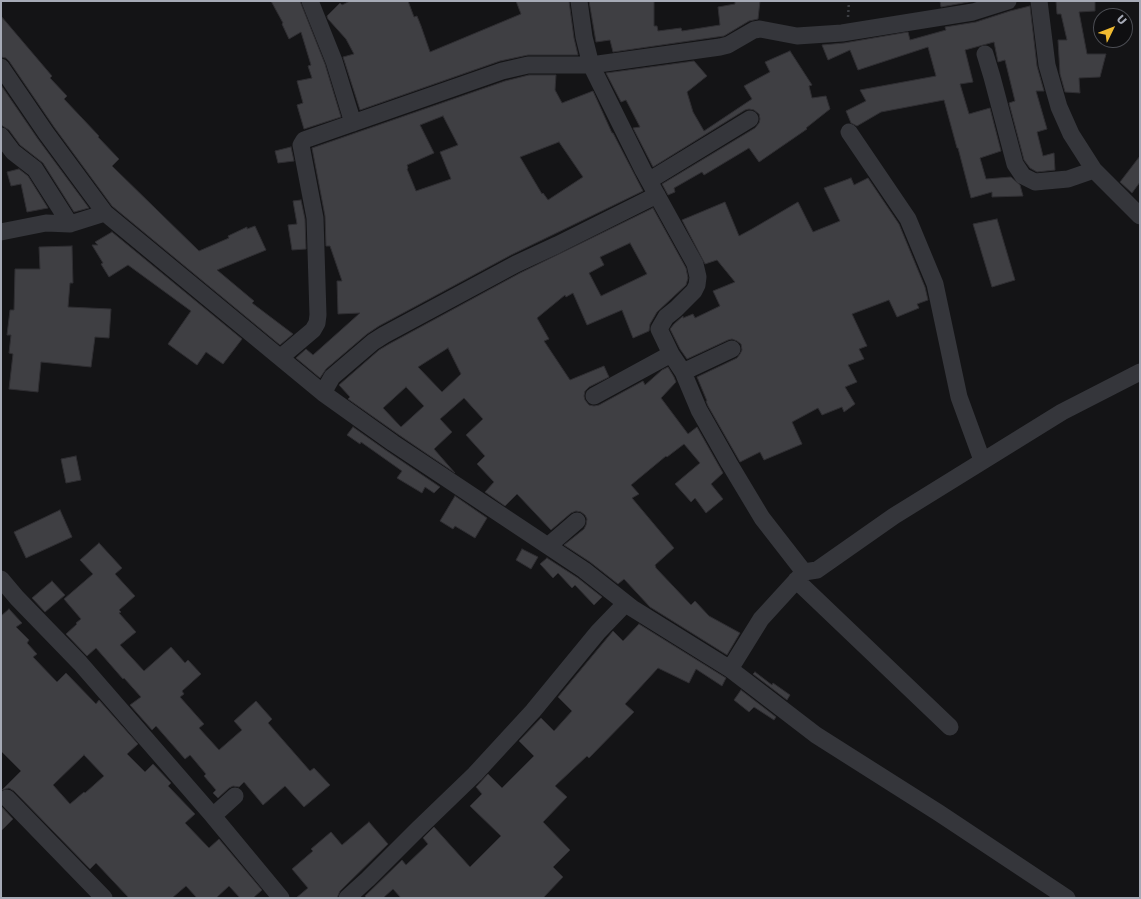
<!DOCTYPE html>
<style>
body{margin:0}
#map{position:relative;width:1141px;height:899px;overflow:hidden;background:#141416;font-family:"DejaVu Sans",sans-serif}
canvas{display:block}
.frame{position:absolute;inset:0;border:2px solid #a6aab6;pointer-events:none}
.north{position:absolute;left:1093px;top:8px;width:40px;height:40px;box-sizing:border-box;background:#0f0f11;border:1px solid #4b4d53;border-radius:50%;rotate:47deg;font-size:11px;font-weight:700;line-height:16px;text-align:center;color:#a6aab6}
.north::after{content:'';display:block;margin:auto;width:14px;height:18px;background:#f1bb31;clip-path:polygon(50% 0,100% 100%,50% 72%,0 100%)}
</style>
<div id="map">
<canvas width="1141" height="899"></canvas>
<div class="frame"></div>
<div class="north">U</div>
</div>
<script>
const context = document.querySelector('canvas').getContext('2d');
context.lineJoin = 'round';
function fill(path, color) { context.fillStyle = color; context.fill(path, 'evenodd'); }
const shape = rows => new Path2D(rows.map(r => 'M' + r).join(''));
function trace(path, color, width, dash) { context.strokeStyle = color; context.lineWidth = width; context.lineCap = dash ? 'butt' : 'round'; context.setLineDash(dash || []); context.stroke(path); }
const building = shape([
 [271,1,300,1,325,64,341,117,304,129,297,105,303,103,297,81,312,78,308,66,311,65,301,32,289,39,282,24,283,23,271,1],
 [350,1,408,1,414,17,417,16,421,26,430,52,521,14,516,1,569,1,574,38,578,55,528,55,500,61,360,110,343,57,354,54,346,39,328,19,327,16,340,3,342,5,350,1],
 [589,1,654,1,654,26,657,26,658,31,681,28,682,31,720,25,718,7,735,4,735,1,760,1,758,19,749,21,724,36,613,52,610,40,596,42,589,1],
 [940,1,974,1,941,7,940,1],
 [1056,1,1095,1,1095,11,1079,12,1087,54,1106,54,1100,77,1079,78,1080,93,1065,92,1060,74,1058,40,1067,40,1061,14,1057,14,1056,1],
 [1030,6,1037,66,1044,91,1036,91,1047,129,1037,132,1043,156,1054,153,1055,170,1037,172,1030,168,1024,160,1009,103,1015,101,1005,60,998,62,994,42,965,50,973,82,960,84,969,114,990,108,1001,151,980,158,986,179,1011,177,1020,185,1023,196,992,197,992,192,971,198,958,148,957,148,944,100,881,112,857,126,851,123,846,111,866,101,860,90,936,76,928,47,858,70,850,50,828,60,822,45,844,43,908,32,910,40,946,30,945,27,976,22,1010,11,1030,6],
 [1,16,52,76,50,78,67,96,64,99,99,136,98,137,119,159,112,166,199,251,229,238,228,236,247,227,247,229,255,226,266,250,217,270,254,301,252,303,293,334,280,345,112,206,54,127,9,61,6,58,1,57,1,16],
 [790,51,812,85,809,86,812,98,826,96,830,109,806,128,807,129,759,162,749,148,704,175,702,172,674,188,675,192,668,195,662,184,755,128,759,123,760,119,759,114,754,110,749,109,745,110,653,167,633,128,640,127,626,100,621,102,606,73,694,61,707,76,687,92,693,112,704,131,752,99,744,86,770,72,765,62,790,51],
 [529,75,556,75,555,90,562,103,593,91,612,133,613,133,643,191,511,255,379,326,367,334,326,369,320,378,296,358,306,349,313,355,360,313,338,314,337,281,342,281,330,246,326,246,325,216,312,148,505,81,529,75],
 [443,116,458,145,440,152,451,179,416,191,407,169,408,168,407,165,434,153,420,125,443,116],
 [559,142,583,177,548,200,543,193,542,194,520,157,559,142],
 [1,85,38,139,89,208,74,212,43,163,20,145,9,130,1,125,1,85],
 [291,147,294,161,278,163,275,151,291,147],
 [1140,156,1140,182,1132,193,1120,182,1140,156],
 [19,169,28,176,48,208,27,212,21,184,11,186,7,172,19,169],
 [851,178,854,185,868,178,899,224,925,287,928,300,917,304,919,308,897,317,889,300,852,314,867,346,859,349,864,359,848,365,857,382,845,387,855,404,844,412,842,407,822,415,818,408,792,422,802,444,764,460,760,452,740,462,708,406,706,401,707,401,697,377,737,358,740,354,742,350,741,344,737,341,732,339,728,340,687,359,680,349,670,329,674,324,683,316,683,318,693,314,695,318,720,306,713,291,735,282,717,260,705,264,682,220,725,202,739,236,752,229,798,202,813,232,840,221,824,188,851,178],
 [301,200,305,219,306,249,292,250,288,225,297,224,293,201,301,200],
 [653,208,686,268,688,278,686,285,657,312,650,324,649,331,633,338,622,310,587,325,573,293,566,297,565,295,537,318,549,339,544,341,570,380,604,366,609,377,589,387,585,391,584,396,585,400,589,405,594,406,599,405,643,381,645,385,662,370,668,367,674,377,676,382,661,398,688,434,697,427,723,473,711,484,723,499,706,513,695,498,691,502,675,484,700,463,684,444,667,457,666,456,631,485,639,494,632,498,674,548,655,565,656,568,691,605,695,601,709,616,740,633,727,655,650,607,624,579,618,584,590,562,564,545,584,529,586,525,587,519,585,515,581,512,576,511,571,513,551,530,517,494,505,506,485,492,494,482,477,464,485,456,466,435,483,419,464,398,440,419,452,432,434,449,455,473,399,435,348,399,350,397,339,385,379,350,389,344,520,273,653,208],
 [630,243,647,274,601,296,589,273,604,265,600,257,630,243],
 [448,348,461,374,442,392,418,367,448,348],
 [406,387,424,406,401,427,383,408,406,387],
 [997,219,1015,280,992,287,973,224,997,219],
 [112,232,242,339,223,364,206,352,197,365,168,344,191,311,128,265,109,277,101,264,103,263,92,245,98,245,95,242,112,232],
 [72,246,73,283,70,283,68,307,111,309,109,338,95,337,91,367,41,362,38,392,9,389,13,354,9,353,11,335,7,335,10,310,14,310,15,269,40,269,39,247,72,246],
 [353,427,387,451,440,487,434,493,425,487,422,493,397,478,402,471,361,442,360,444,347,435,353,427],
 [76,456,81,480,66,483,61,459,76,456],
 [455,496,487,518,475,538,455,526,453,529,440,521,455,496],
 [60,510,72,537,26,558,14,532,60,510],
 [99,543,122,568,115,574,135,596,119,610,121,612,119,613,136,632,120,645,144,671,171,647,185,663,188,660,201,674,182,691,184,694,180,697,204,724,199,728,219,750,242,730,234,721,256,701,272,719,268,723,310,771,314,768,330,785,304,807,285,786,263,805,244,782,239,787,233,786,229,788,218,798,213,793,216,790,204,776,206,774,190,755,185,759,156,726,152,730,130,705,141,697,124,678,123,679,96,648,87,656,66,634,77,624,76,623,81,619,64,599,93,574,80,560,99,543],
 [522,549,538,557,531,569,516,560,522,549],
 [547,558,578,578,602,597,594,605,575,585,572,588,558,573,553,578,540,564,547,558],
 [52,581,65,595,45,612,32,598,52,581],
 [9,609,22,623,16,627,29,640,27,643,37,654,33,657,57,682,66,673,96,704,99,700,138,744,127,754,145,772,153,764,171,783,168,786,195,814,185,823,209,848,219,839,262,890,253,898,240,898,229,886,216,898,197,898,186,886,172,898,129,898,96,863,90,869,14,791,9,788,2,790,21,771,1,751,1,616,9,609],
 [84,755,104,776,85,793,84,792,70,804,53,785,84,755],
 [639,624,726,678,722,686,696,669,689,683,658,668,625,704,634,712,589,758,587,756,555,786,567,797,543,822,570,850,553,867,563,877,543,898,401,898,393,889,383,898,367,898,365,896,402,860,406,865,428,844,423,838,434,827,470,867,501,836,470,806,482,794,476,787,488,774,502,788,534,756,519,741,541,718,554,731,572,711,558,697,613,631,623,641,639,624],
 [755,672,772,685,773,683,790,695,787,700,753,674,755,672],
 [741,690,776,717,774,720,754,707,749,712,734,700,741,690],
 [1,806,13,819,1,831,1,806],
 [369,822,388,844,340,891,337,898,296,898,308,888,292,869,313,851,311,849,331,832,342,845,369,822]
]);
const path = shape([
 [848,17,849,1]
]);
const minor = shape([
 [310,1,334,61,353,123],
 [579,1,584,37,591,65,643,170,695,264,698,277,697,285,694,291,676,309,666,317,659,329,671,354,683,372,699,410,729,463,762,518,804,572,817,570,894,516,1062,412,1140,372],
 [1039,1,1047,65,1059,107,1071,134,1094,170,1140,216],
 [985,54,992,77,1015,164,1023,176,1035,182,1068,179,1094,170],
 [1,67,46,133,105,213,323,393,393,443,584,570,632,608,730,669,816,735,939,813,1067,898],
 [849,132,908,219,935,284,959,397,982,460],
 [1,136,13,152,35,169,70,224],
 [650,180,750,119],
 [1,232,46,223,70,224,105,213],
 [281,357,313,330,317,323,318,315,315,218,301,145,304,140,502,71,528,65,591,65,720,47,728,45,754,30,760,29,797,36,842,33,973,12,1008,1],
 [683,372,732,349],
 [323,393,332,377,373,342,384,335,516,264,557,245,657,195],
 [594,396,671,354],
 [548,546,577,521],
 [1,579,17,598,80,663,213,816,281,898],
 [796,580,950,727],
 [730,669,761,619,803,573],
 [7,798,104,898],
 [213,816,235,796],
 [347,898,368,879,418,829,475,774,533,711,598,632,625,604]
]);
fill(building, '#3f3f43');
trace(building, '#2f2e32', 1);
trace(path, '#3b3d42', 2.5, [2, 3]);
trace(minor, '#35363b', 17);
</script>
